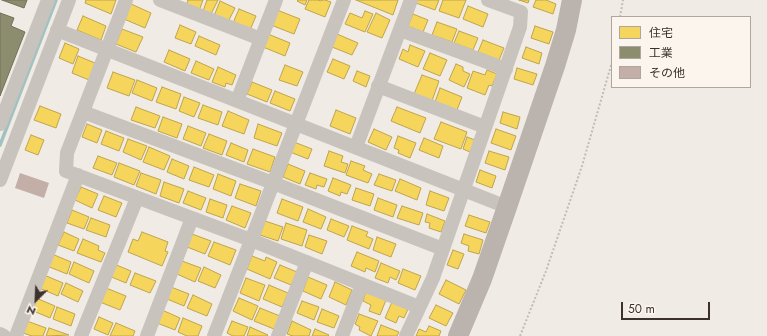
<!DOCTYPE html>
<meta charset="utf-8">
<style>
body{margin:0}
#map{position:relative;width:767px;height:336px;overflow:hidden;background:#f0ebe5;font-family:Jost,"Noto Sans JP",sans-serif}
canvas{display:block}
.legend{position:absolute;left:611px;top:16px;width:140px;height:72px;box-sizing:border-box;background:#fbf5ee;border:1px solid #aea6a0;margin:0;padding:5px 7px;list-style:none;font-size:12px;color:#3b302b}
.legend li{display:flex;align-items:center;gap:8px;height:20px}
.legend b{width:20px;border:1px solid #aea6a0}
.north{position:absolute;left:16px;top:280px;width:40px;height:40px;-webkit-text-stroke:3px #fbf5ee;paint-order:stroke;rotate:204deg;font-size:11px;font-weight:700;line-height:16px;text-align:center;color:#3b302b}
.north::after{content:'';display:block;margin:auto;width:14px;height:18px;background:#3b302b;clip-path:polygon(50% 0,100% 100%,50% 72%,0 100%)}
.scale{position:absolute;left:621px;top:302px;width:89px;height:18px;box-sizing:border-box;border:2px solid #3b302b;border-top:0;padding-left:5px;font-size:12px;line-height:14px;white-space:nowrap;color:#3b302b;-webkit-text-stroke:3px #fbf5ee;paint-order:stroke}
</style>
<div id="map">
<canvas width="767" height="336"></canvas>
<ul class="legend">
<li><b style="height:11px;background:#f6d55c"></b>住宅</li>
<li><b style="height:11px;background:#8c8c6e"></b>工業</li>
<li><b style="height:11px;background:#c3afa7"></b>その他</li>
</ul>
<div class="north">N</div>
<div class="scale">50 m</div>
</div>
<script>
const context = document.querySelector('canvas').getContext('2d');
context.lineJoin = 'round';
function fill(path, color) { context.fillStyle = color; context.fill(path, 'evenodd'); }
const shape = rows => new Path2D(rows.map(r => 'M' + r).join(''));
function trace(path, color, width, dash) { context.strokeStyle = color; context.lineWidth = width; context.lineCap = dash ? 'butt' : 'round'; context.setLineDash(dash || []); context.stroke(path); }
const homes = shape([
 [86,0,116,0,111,14,85,3,86,0],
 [188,0,203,0,199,11,186,6,188,0],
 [207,0,218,0,211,14,203,11,207,0],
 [298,0,307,0,305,5,297,1,298,0],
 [309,0,318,0,321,1,322,0,325,0,331,2,325,17,305,9,309,0],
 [356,0,398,0,393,15,356,0],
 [417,0,439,0,435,10,416,3,417,0],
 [443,0,466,0,459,18,439,11,443,0],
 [519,0,529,0,528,3,519,0],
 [536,0,546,0,556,4,553,14,533,7,536,0],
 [220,1,235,8,228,22,214,16,220,1],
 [131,4,151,13,145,28,124,19,131,4],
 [468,6,488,14,483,27,463,19,468,6],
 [239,9,256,16,250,30,233,23,239,9],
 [277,10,300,19,294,34,271,25,277,10],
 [365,11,373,14,365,32,345,24,350,13,362,18,365,11],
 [376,13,390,20,382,38,367,32,376,13],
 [413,14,428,20,423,32,408,26,413,14],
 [83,16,106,26,101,40,77,30,83,16],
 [437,22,457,29,452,42,432,35,437,22],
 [180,25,196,32,191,44,175,38,180,25],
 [535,26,553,32,549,44,531,38,535,26],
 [122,29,143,37,136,52,116,44,122,29],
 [459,31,478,38,473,50,454,43,459,31],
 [268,34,290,43,285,56,263,47,268,34],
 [337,34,358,43,352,55,332,47,337,34],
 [199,36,220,45,216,55,195,46,199,36],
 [483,40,504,48,499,60,478,52,483,40],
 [65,43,79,49,73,64,59,58,65,43],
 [410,45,425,51,418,67,399,59,403,49,408,52,410,45],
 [526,47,542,53,539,64,522,58,526,47],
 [169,50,190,59,185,71,164,62,169,50],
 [430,53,447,60,440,76,423,69,430,53],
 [78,56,95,63,89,80,72,73,78,56],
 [333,59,350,66,344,79,327,72,333,59],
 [196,61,214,69,209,80,191,73,196,61],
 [456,64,463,67,463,71,470,74,464,87,449,80,456,64],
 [285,65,303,72,297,86,279,80,285,65],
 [218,67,236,75,232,85,226,83,225,87,212,82,218,67],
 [517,68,537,74,533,85,514,79,517,68],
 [487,70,497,74,492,86,489,85,485,95,467,88,473,71,485,75,487,70],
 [357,71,370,76,366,87,353,81,357,71],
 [113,72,135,80,129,96,107,88,113,72],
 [422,75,439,81,432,101,414,94,422,75],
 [137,80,157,88,152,101,132,93,137,80],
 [252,82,272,90,267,102,247,94,252,82],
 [162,87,181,94,176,109,156,102,162,87],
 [440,88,462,97,457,110,435,102,440,88],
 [275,91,295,99,290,111,270,103,275,91],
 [184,97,200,103,194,117,179,111,184,97],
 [203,105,222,112,218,125,198,118,203,105],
 [40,106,61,114,56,128,34,120,40,106],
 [136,107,160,116,155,128,131,120,136,107],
 [397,107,426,118,420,133,391,121,397,107],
 [336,110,356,118,350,134,330,126,336,110],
 [228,111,249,120,244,134,222,126,228,111],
 [503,112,520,117,517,129,500,123,503,112],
 [163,117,182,124,177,138,158,131,163,117],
 [441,122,467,132,461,149,434,139,441,122],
 [87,124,102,130,97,143,82,137,87,124],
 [258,124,282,133,277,146,254,138,258,124],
 [188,126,206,133,201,146,183,139,188,126],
 [374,129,392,137,386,150,368,142,374,129],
 [496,129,516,136,511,150,491,143,496,129],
 [106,131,124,138,119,151,101,144,106,131],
 [209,134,227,141,222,155,203,148,209,134],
 [31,135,44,140,38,155,25,150,31,135],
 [398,136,416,143,410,158,398,153,399,150,394,148,398,136],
 [467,137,475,140,470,152,463,149,467,137],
 [424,138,443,146,439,158,419,150,424,138],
 [128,139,147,146,141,160,123,152,128,139],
 [294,142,312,149,308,159,290,152,294,142],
 [231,143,248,150,244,162,226,155,231,143],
 [149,147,170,156,164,170,143,162,149,147],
 [253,149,275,157,270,172,247,164,253,149],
 [329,151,343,156,341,162,348,164,345,173,324,166,329,151],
 [489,151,509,157,505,170,485,163,489,151],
 [98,156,117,163,112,175,93,168,98,156],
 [172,159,189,166,184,179,167,172,172,159],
 [351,161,365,166,363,170,372,174,368,183,346,175,351,161],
 [119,163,140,171,134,185,114,177,119,163],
 [288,164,305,171,300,184,283,177,288,164],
 [194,167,214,175,209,187,189,180,194,167],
 [480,170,496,176,492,188,476,182,480,170],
 [141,173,161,180,156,194,136,186,141,173],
 [310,173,327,179,324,187,317,185,316,189,305,185,310,173],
 [218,174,236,181,231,196,213,189,218,174],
 [379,174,396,180,392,191,374,185,379,174],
 [333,178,351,185,347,194,341,192,340,196,328,191,333,178],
 [400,179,421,188,417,200,395,191,400,179],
 [164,182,184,189,179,203,160,196,164,182],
 [240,184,261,191,256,206,235,198,240,184],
 [81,187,98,194,92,208,75,200,81,187],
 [356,188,374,194,370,206,352,200,356,188],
 [188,191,206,198,201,210,183,203,188,191],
 [430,191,449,198,444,211,426,205,430,191],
 [104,196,122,203,116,217,98,210,104,196],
 [378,198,397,205,393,217,374,210,378,198],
 [210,199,227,205,223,218,206,212,210,199],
 [282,199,303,207,298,221,277,213,282,199],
 [232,206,251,213,245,228,226,220,232,206],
 [402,206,423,213,419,225,397,218,402,206],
 [308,209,326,217,321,229,303,222,308,209],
 [72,210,89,217,84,229,67,223,72,210],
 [427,214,445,221,441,232,429,228,430,223,425,222,427,214],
 [469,215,490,222,486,233,465,226,469,215],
 [91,218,110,225,106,237,86,230,91,218],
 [331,219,349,226,344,237,327,230,331,219],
 [265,221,283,227,278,241,260,235,265,221],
 [286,223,307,230,302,246,281,239,286,223],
 [352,226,368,232,366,236,373,239,369,249,347,240,352,226],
 [64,232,79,239,74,251,58,245,64,232],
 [142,232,168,242,165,251,168,252,162,266,128,252,133,239,138,241,142,232],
 [192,234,211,241,205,254,187,247,192,234],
 [464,234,483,240,479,254,468,251,469,246,461,243,464,234],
 [309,235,327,241,322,254,305,247,309,235],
 [377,237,396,244,391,257,373,250,377,237],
 [83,239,99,246,98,250,105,253,101,262,77,253,83,239],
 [214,242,236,250,230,265,208,256,214,242],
 [453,250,464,254,458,269,447,265,453,250],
 [357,252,379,261,375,272,366,268,365,272,351,266,357,252],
 [52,254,71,262,67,274,47,266,52,254],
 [252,256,265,261,266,257,277,262,270,279,247,269,252,256],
 [182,261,201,268,195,282,177,274,182,261],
 [74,262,94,271,89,283,69,274,74,262],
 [381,263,400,271,396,280,390,277,388,283,375,278,381,263],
 [114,264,131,271,126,283,109,276,114,264],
 [280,265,297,272,291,285,274,278,280,265],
 [204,267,221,275,215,288,198,281,204,267],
 [403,269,421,276,415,290,398,283,403,269],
 [135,273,156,281,150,293,130,285,135,273],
 [44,275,63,283,58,296,39,288,44,275],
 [308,277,327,285,321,299,303,291,308,277],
 [246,278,265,285,259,301,240,293,246,278],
 [446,280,466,290,459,304,439,294,446,280],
 [335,282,352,290,346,305,329,297,335,282],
 [66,283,83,291,78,302,61,294,66,283],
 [269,285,288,293,282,307,263,299,269,285],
 [171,287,189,294,184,306,167,299,171,287],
 [106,288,126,296,120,310,100,302,106,288],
 [366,292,386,300,380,315,369,311,371,305,363,301,366,292],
 [193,295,212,304,207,316,187,308,193,295],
 [36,298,55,306,50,318,31,310,36,298],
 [239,298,258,306,252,320,233,311,239,298],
 [302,301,319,307,314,320,297,313,302,301],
 [392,302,408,309,404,318,399,316,396,323,385,318,392,302],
 [436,305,453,313,446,326,429,318,436,305],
 [57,307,75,314,71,326,53,319,57,307],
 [260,308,280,316,274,329,254,321,260,308],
 [322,309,339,316,334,328,317,322,322,309],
 [162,310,180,318,175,330,157,323,162,310],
 [359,314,378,321,371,336,359,330,360,327,355,324,359,314],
 [99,317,113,323,108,335,94,329,99,317],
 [183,318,202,326,198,336,187,336,178,332,183,318],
 [27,321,46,328,43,336,32,336,23,333,27,321],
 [232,321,248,327,244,336,233,336,227,333,232,321],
 [292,321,311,330,309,336,293,336,287,334,292,321],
 [116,323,135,331,133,336,110,336,116,323],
 [381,325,399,332,397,336,377,336,381,325],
 [429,326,441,331,439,336,416,336,419,329,426,332,429,326],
 [250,327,268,335,267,336,247,336,250,327],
 [49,328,69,335,46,336,49,328],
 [315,329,329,335,328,336,312,336,315,329]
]);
const industry = shape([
 [2,0,27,0,24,8,2,0],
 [0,13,14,18,11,26,25,32,0,96,0,13]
]);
const stream = shape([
 [0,145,56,0]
]);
const building = shape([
 [20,173,49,183,44,198,15,188]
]);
const path = shape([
 [620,17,623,0],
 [520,336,546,271,582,166,612,62]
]);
const street = shape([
 [126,0,67,153,66,171,251,240,419,307],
 [160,0,261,39],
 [57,30,507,207],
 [400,30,506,69],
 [378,86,485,127],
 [237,101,276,0],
 [83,112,273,183,443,249],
 [0,124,48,0],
 [356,147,411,0],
 [0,180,69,0],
 [0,334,4,336],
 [16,336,78,175],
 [81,336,137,198],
 [147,336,192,218],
 [214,336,344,0],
 [278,336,307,262],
 [342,336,362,284],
 [406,336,433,278,520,27,521,12,488,0]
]);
const secondary = shape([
 [458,336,482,279,507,207,555,66,566,30,572,0]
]);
fill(homes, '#f6d55c');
trace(homes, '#bea44d', 1);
fill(industry, '#8c8c6e');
trace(industry, '#74705a', 1);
trace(stream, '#a1c2c1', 3.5);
fill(building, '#c3afa7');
trace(path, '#c2bbb6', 2, [2, 2]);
trace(street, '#c9c3be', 14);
trace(secondary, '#bab3ae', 20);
</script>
